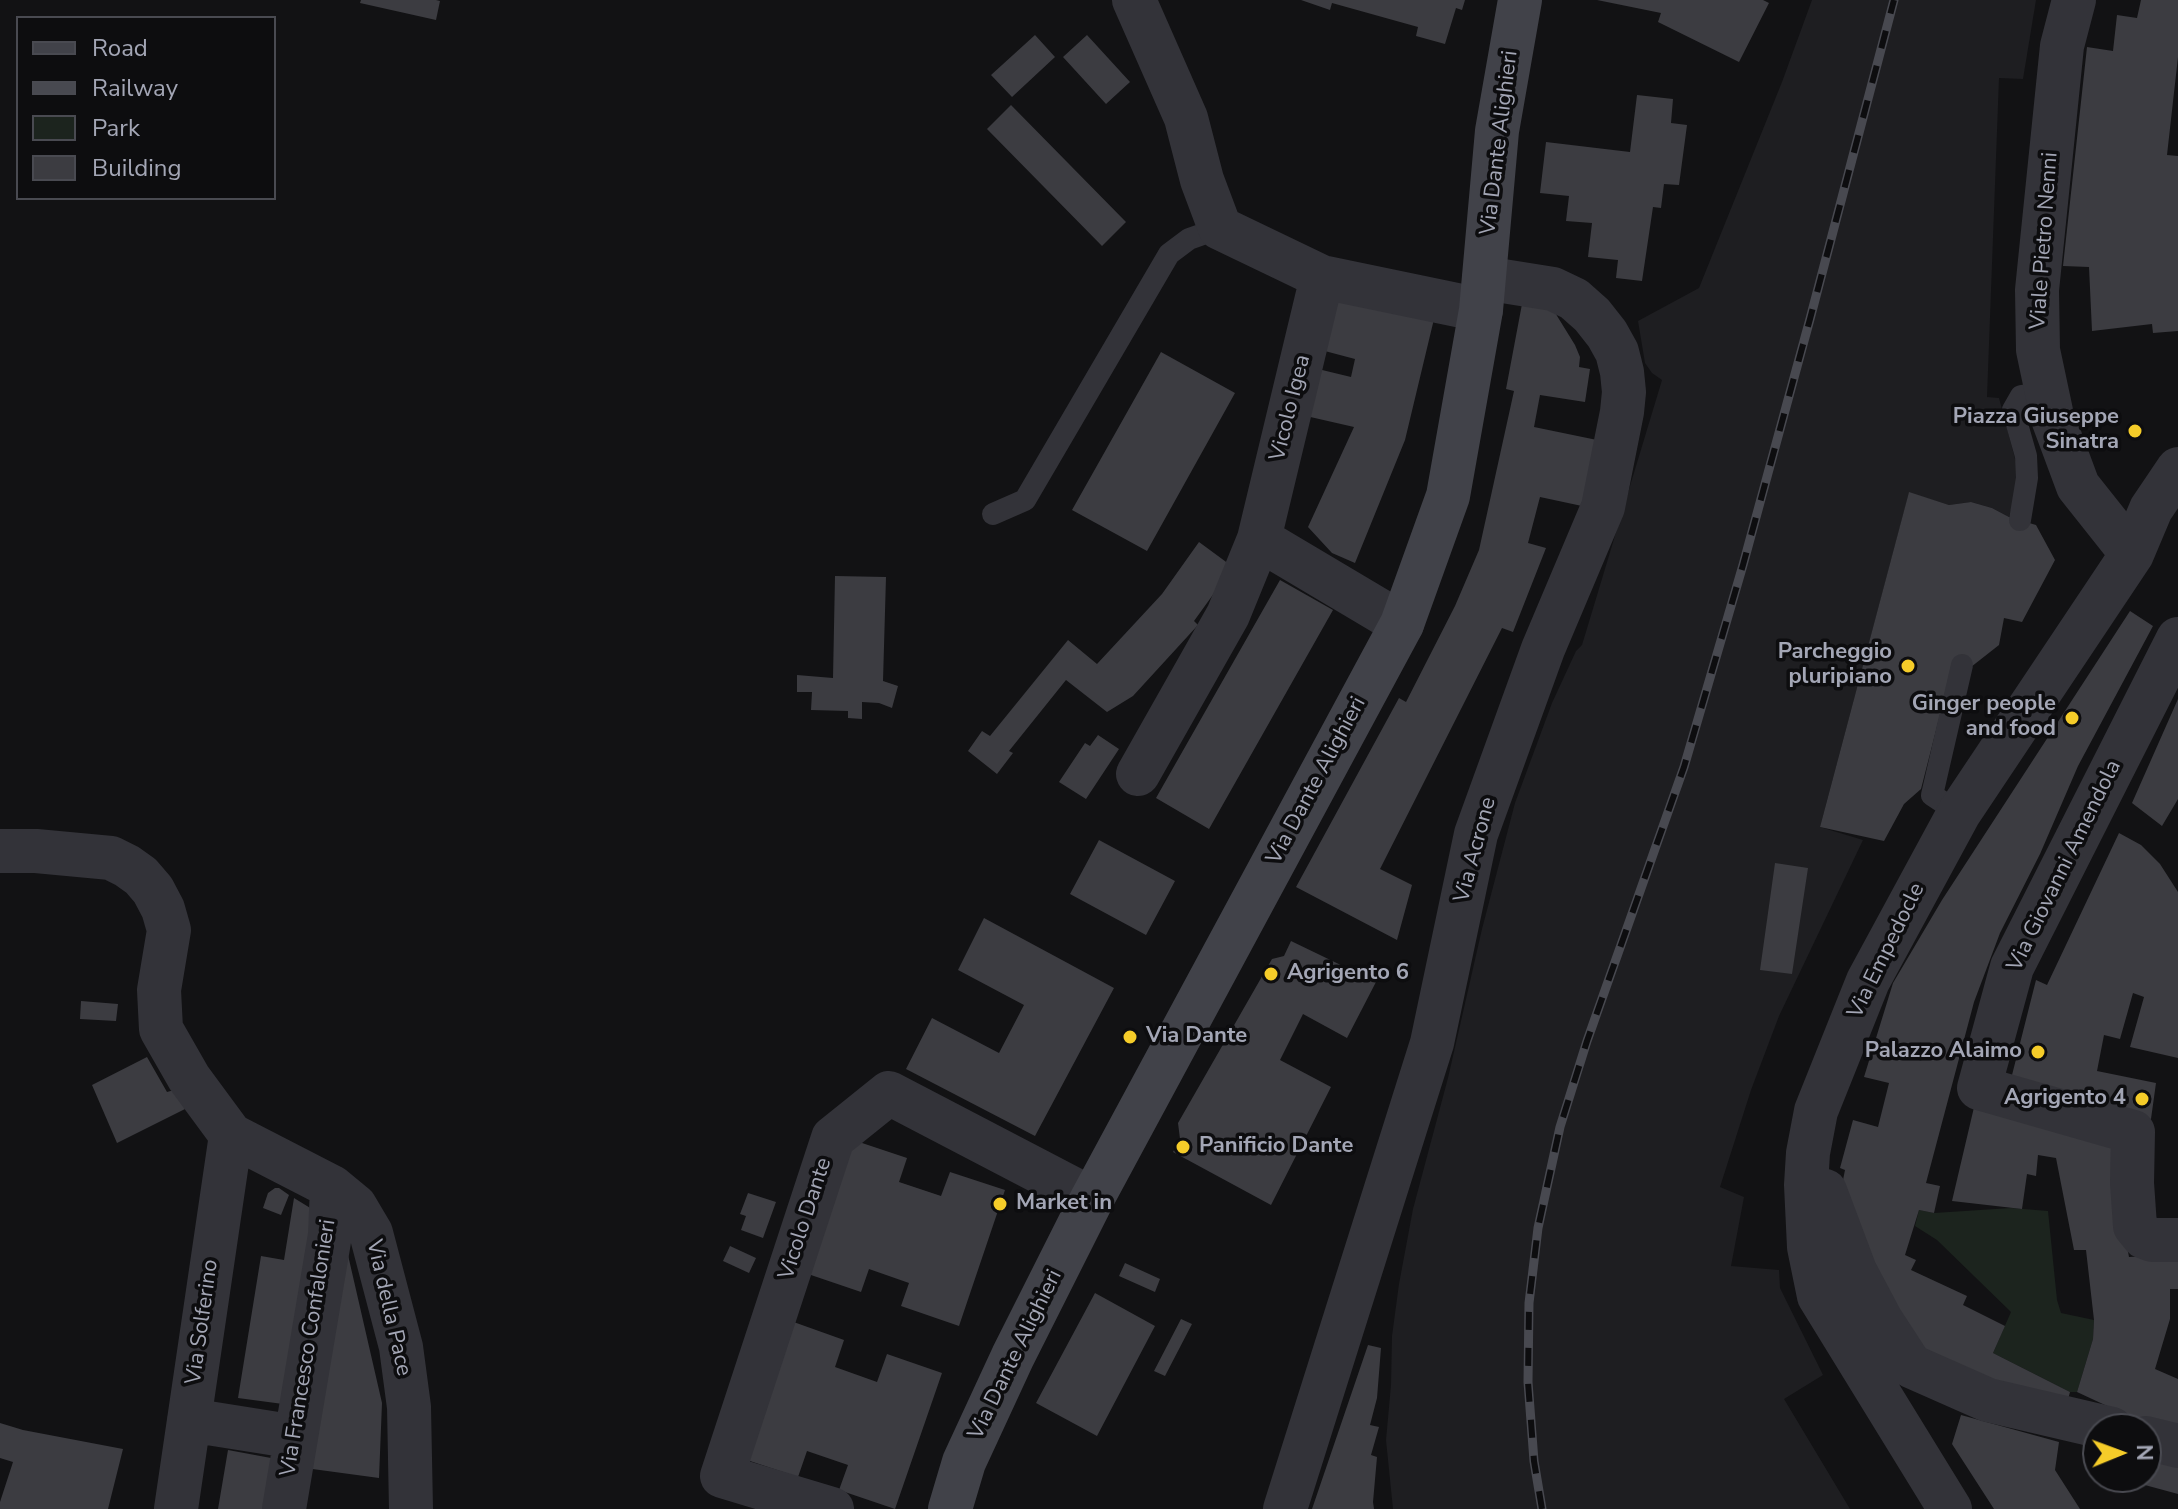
<!DOCTYPE html>
<style>
body{margin:0}
#map{position:relative;width:2178px;height:1509px;overflow:hidden;background:#121214;font-family:"Nunito Sans",sans-serif}
canvas{display:block}
.legend{position:absolute;left:16px;top:16px;width:260px;height:184px;box-sizing:border-box;background:#0d0d0f;border:2px solid #494a51;margin:0;padding:10px 14px;list-style:none;font-size:24px;color:#a3a6b5}
.legend li{display:flex;align-items:center;gap:16px;height:40px}
.legend b{width:40px;border:2px solid #494a51}
.north{position:absolute;left:2082px;top:1413px;width:80px;height:80px;box-sizing:border-box;background:#0d0d0f;border:2px solid #494a51;border-radius:50%;rotate:89deg;font-size:22px;font-weight:700;line-height:32px;text-align:center;color:#a3a6b5}
.north::after{content:'';display:block;margin:auto;width:28px;height:36px;background:#f5cc29;clip-path:polygon(50% 0,100% 100%,50% 72%,0 100%)}
</style>
<div id="map">
<canvas width="2178" height="1509"></canvas>
<ul class="legend">
<li><b style="height:10px;background:#414249"></b>Road</li>
<li><b style="height:10px;background:#484950"></b>Railway</li>
<li><b style="height:22px;background:#1c241e"></b>Park</li>
<li><b style="height:22px;background:#3c3c41"></b>Building</li>
</ul>
<div class="north">N</div>
</div>
<script>
const context = document.querySelector('canvas').getContext('2d');
context.lineJoin = 'round';
function fill(path, color) { context.fillStyle = color; context.fill(path, 'evenodd'); }
const shape = rows => new Path2D(rows.map(r => 'M' + r).join(''));
function trace(path, color, width, dash) { context.strokeStyle = color; context.lineWidth = width; context.lineCap = dash ? 'butt' : 'round'; context.setLineDash(dash || []); context.stroke(path); }
function label(font, color, halo, rows, align = 'center') {
  context.font = font + ' "Nunito Sans",sans-serif'; context.lineWidth = 7; context.setLineDash([]); context.textBaseline = 'middle'; context.strokeStyle = halo; context.fillStyle = color; for (const [text, x, y, turn = 0] of rows) {
    context.save(); context.translate(x, y); context.rotate((+turn || 0) * Math.PI / 180); context.textAlign = isNaN(turn) ? turn : align; if (halo) context.strokeText(text, 0, 0); context.fillText(text, 0, 0); context.restore();
  }
}
const built = shape([
 [1812,0,2036,0,2023,79,1999,78,1987,397,1999,398,2018,470,2018,485,2009,517,1992,508,1971,502,1949,505,1909,493,1820,827,1863,840,1779,1016,1751,1090,1720,1187,1744,1197,1731,1266,1779,1270,1780,1288,1823,1375,1784,1399,1850,1509,1393,1509,1386,1440,1391,1385,1392,1336,1399,1284,1413,1209,1448,1078,1482,929,1515,803,1552,703,1576,651,1582,645,1662,380,1652,373,1645,363,1638,321,1699,288,1782,82]
]);
const green = shape([
 [2011,1208,2048,1211,2057,1300,2061,1313,2094,1320,2093,1339,2077,1392,2070,1392,1993,1353,2011,1312,1937,1240,1915,1226,1919,1210,1934,1213]
]);
const building = shape([
 [361,0,436,0,440,1,436,20,360,3],
 [1301,0,1465,0,1462,10,1456,8,1445,44,1416,36,1418,27,1332,3,1330,10],
 [1597,0,1763,0,1769,3,1739,62,1658,22,1661,13],
 [2141,0,2178,0,2178,57,2167,155,2178,156,2178,331,2153,333,2152,324,2092,331,2089,267,2063,266,2087,47,2113,51,2117,15,2137,18],
 [1035,35,1055,57,1012,97,991,75],
 [1087,35,1130,82,1106,104,1063,57],
 [1637,95,1673,99,1671,123,1687,125,1679,185,1664,184,1661,208,1653,207,1642,281,1616,278,1618,260,1588,257,1592,223,1566,221,1569,196,1540,193,1546,142,1630,152],
 [1011,105,1126,222,1102,246,987,129],
 [1334,294,1434,319,1405,440,1355,563,1332,553,1308,527,1354,427,1306,416,1318,369,1351,377,1355,359,1321,350],
 [1522,304,1554,311,1575,345,1580,357,1579,367,1590,369,1585,402,1540,395,1534,427,1597,440,1582,506,1540,497,1528,543,1546,548,1513,632,1502,628,1380,869,1412,885,1397,940,1296,887,1399,698,1406,702,1455,606,1479,550,1514,391,1506,389],
 [1161,352,1235,393,1147,551,1072,510],
 [1909,492,1949,505,1971,502,1992,508,2009,517,2036,525,2055,560,2022,622,2004,618,1999,645,1971,667,1953,664,1921,789,1904,804,1884,841,1820,827],
 [1199,542,1233,567,1194,621,1198,625,1133,696,1107,712,1066,680,1009,751,1013,753,997,774,968,751,982,731,990,736,1068,640,1097,664,1162,594],
 [835,576,886,577,883,681,898,686,892,708,879,703,862,702,862,719,848,718,848,711,811,710,812,692,797,692,797,675,833,678],
 [1280,580,1333,610,1209,829,1156,798],
 [2130,611,2153,626,2078,766,2040,854,2000,933,1974,1002,1926,1183,1940,1186,1934,1213,1919,1210,1905,1255,1916,1260,1911,1270,1967,1296,1963,1305,2005,1326,1993,1353,2070,1392,2067,1403,1980,1378,1914,1351,1841,1190,1845,1170,1840,1168,1853,1120,1878,1127,1889,1083,1864,1077,1893,983,1942,900],
 [2178,699,2178,799,2162,826,2132,803],
 [1098,735,1119,749,1086,799,1059,782,1085,743,1090,746],
 [2119,833,2141,845,2160,864,2178,892,2178,1058,2130,1047,2144,997,2133,993,2120,1039,2104,1035,2097,1071,2156,1083,2151,1119,2112,1112,2011,1079,2036,980,2047,985],
 [1099,840,1175,881,1146,935,1070,894],
 [1775,863,1808,868,1792,974,1760,970],
 [984,918,1114,988,1035,1136,906,1069,932,1018,999,1053,1024,1005,958,970],
 [1291,941,1376,982,1347,1038,1303,1014,1280,1060,1331,1087,1271,1205,1173,1152,1180,1139,1178,1123,1272,959,1284,956],
 [81,1001,118,1004,116,1021,80,1019],
 [147,1057,167,1092,174,1090,185,1109,117,1143,92,1085],
 [1975,1103,2117,1138,2113,1170,2129,1257,2178,1254,2178,1289,2170,1289,2170,1319,2155,1369,2178,1379,2178,1431,2148,1425,2077,1392,2093,1339,2094,1320,2086,1250,2074,1250,2056,1158,2038,1155,2036,1176,2027,1174,2022,1209,1952,1201],
 [853,1140,907,1158,899,1182,941,1196,950,1172,1005,1190,959,1326,901,1306,909,1283,869,1269,861,1292,808,1274],
 [275,1188,279,1188,289,1195,281,1215,263,1208,268,1193],
 [748,1193,776,1202,763,1238,741,1230,746,1216,740,1214],
 [294,1198,320,1214,283,1404,238,1398,261,1256,284,1260],
 [730,1246,756,1258,749,1273,723,1261],
 [348,1255,382,1403,379,1478,305,1468],
 [1125,1263,1160,1279,1155,1292,1119,1276],
 [1095,1293,1155,1326,1097,1436,1036,1403],
 [1181,1319,1192,1324,1165,1376,1154,1371],
 [788,1320,844,1340,835,1367,877,1382,887,1354,942,1373,895,1509,839,1490,848,1465,807,1451,798,1477,741,1458],
 [1368,1345,1381,1348,1377,1398,1370,1425,1379,1427,1371,1455,1377,1457,1373,1502,1374,1509,1312,1509],
 [1961,1415,2059,1442,2055,1470,2080,1509,1994,1509,1952,1444],
 [0,1423,23,1430,123,1449,108,1509,0,1509,0,1502,13,1462,0,1458],
 [228,1450,271,1458,270,1509,218,1509],
 [2146,1453,2178,1463,2178,1494,2119,1478,2146,1477]
]);
const lane = shape([
 [993,514,1025,500,1169,254,1189,239,1220,228],
 [2020,520,2027,478,2026,456,2013,410,2021,396,2047,392],
 [1959,813,1932,795,1962,665]
]);
const street = shape([
 [1134,0,1186,118,1202,180,1220,228,1322,277,1481,310],
 [2074,0,2062,46,2037,290,2038,350,2052,416,2078,486,2132,554],
 [1259,539,1402,624],
 [2178,639,2012,967,1979,1088,2133,1132,2132,1183,2135,1226,2144,1237,2152,1240,2178,1240],
 [1138,774,1228,615,1259,539,1322,277],
 [0,851,36,851,111,858,127,866,141,876,153,890,163,909,169,930,159,990,161,1029,189,1078,231,1135,332,1187,355,1206,371,1233,401,1347,409,1407,411,1509],
 [1809,1186,1825,1191,1855,1271,1881,1320,1911,1366,1988,1400,2112,1429],
 [189,1420,296,1437],
 [2146,1438,2178,1446],
 [176,1509,231,1135],
 [284,1509,330,1235,332,1187],
 [832,1509,722,1476,833,1138,889,1093,1092,1199],
 [1285,1509,1432,1043,1476,834,1543,649,1603,507,1622,412,1624,392,1622,372,1617,352,1607,334,1592,315,1574,299,1553,289,1484,278],
 [1950,1509,1819,1296,1809,1247,1806,1185,1808,1153,1816,1111,1868,981,1959,813,2132,554,2151,509,2178,469]
]);
const secondary = shape([
 [950,1509,964,1462,1013,1356,1092,1199,1402,624,1448,496,1481,310,1497,131,1520,0]
]);
const rail = shape([
 [1542,1509,1534,1461,1528,1382,1529,1303,1538,1228,1560,1127,1587,1041,1684,767,1743,565,1810,319,1894,0]
]);
const markers = [
 [2135,431,8,"#f5cc29"],
 [1908,666,8,"#f5cc29"],
 [2072,718,8,"#f5cc29"],
 [1271,974,8,"#f5cc29"],
 [1130,1037,8,"#f5cc29"],
 [2038,1052,8,"#f5cc29"],
 [2142,1099,8,"#f5cc29"],
 [1183,1147,8,"#f5cc29"],
 [1000,1204,8,"#f5cc29"]
];
const streetNames = [
 ["Via Dante Alighieri",1500,143,-83],
 ["Viale Pietro Nenni",2045,241,-86],
 ["Vicolo Igea",1291,408,-76],
 ["Via Dante Alighieri",1317,781,-62],
 ["Via Acrone",1476,850,-75],
 ["Via Giovanni Amendola",2065,866,-64],
 ["Via Empedocle",1887,951,-64],
 ["Vicolo Dante",806,1219,-72],
 ["Via della Pace",388,1308,77],
 ["Via Solferino",203,1322,-82],
 ["Via Francesco Confalonieri",309,1348,-81],
 ["Via Dante Alighieri",1016,1355,-64]
];
const poiNames = [
 ["Piazza Giuseppe",2119,418],
 ["Sinatra",2119,443],
 ["Parcheggio",1892,653],
 ["pluripiano",1892,678],
 ["Ginger people",2056,705],
 ["and food",2056,730],
 ["Agrigento 6",1287,974,"left"],
 ["Via Dante",1146,1037,"left"],
 ["Palazzo Alaimo",2022,1052],
 ["Agrigento 4",2126,1099],
 ["Panificio Dante",1199,1147,"left"],
 ["Market in",1016,1204,"left"]
];
fill(built, '#1e1e21');
fill(green, '#1c241e');
fill(building, '#3c3c41');
trace(lane, '#333339', 22);
trace(street, '#333339', 44);
trace(secondary, '#414249', 44);
trace(rail, '#484950', 9);
trace(rail, '#0d0d0f', 6, [18]);
for (const [x, y, r, color] of markers) { const dot = new Path2D(); dot.arc(x, y, r, 0, 2 * Math.PI); context.fillStyle = color; context.fill(dot); trace(dot, '#0d0d0f', 3); }
label('22px', '#a3a6b5', '#0d0d0f', streetNames);
label('bold 22px', '#a3a6b5', '#0d0d0f', poiNames, 'right');
</script>
